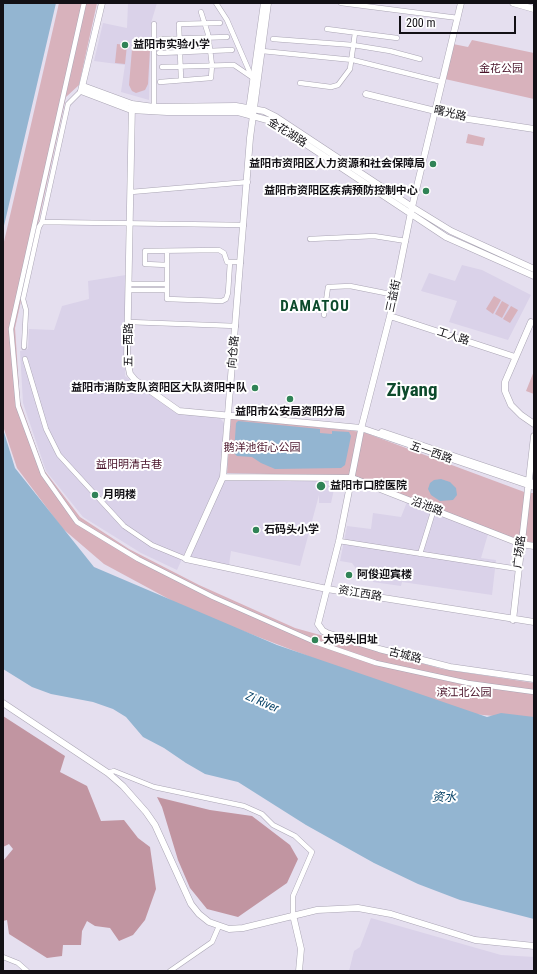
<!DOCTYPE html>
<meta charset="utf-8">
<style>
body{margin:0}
#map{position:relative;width:537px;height:974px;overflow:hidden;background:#e5dfef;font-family:"Roboto Condensed",sans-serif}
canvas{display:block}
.frame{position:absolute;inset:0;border:4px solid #121015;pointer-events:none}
.scale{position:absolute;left:399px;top:16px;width:117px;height:18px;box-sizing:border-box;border:2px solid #121015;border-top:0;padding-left:5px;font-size:12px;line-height:14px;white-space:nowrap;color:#121015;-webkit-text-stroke:3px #fff;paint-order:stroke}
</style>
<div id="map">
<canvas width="537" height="974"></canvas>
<div class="frame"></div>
<div class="scale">200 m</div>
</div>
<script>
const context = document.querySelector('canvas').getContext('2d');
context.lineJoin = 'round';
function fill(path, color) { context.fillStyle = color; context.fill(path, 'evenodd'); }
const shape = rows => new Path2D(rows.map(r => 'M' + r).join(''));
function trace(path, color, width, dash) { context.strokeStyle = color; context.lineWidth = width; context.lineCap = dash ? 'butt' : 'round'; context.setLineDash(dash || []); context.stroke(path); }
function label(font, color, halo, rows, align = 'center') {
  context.font = font + ' "Roboto Condensed","Noto Sans SC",sans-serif'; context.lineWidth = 4; context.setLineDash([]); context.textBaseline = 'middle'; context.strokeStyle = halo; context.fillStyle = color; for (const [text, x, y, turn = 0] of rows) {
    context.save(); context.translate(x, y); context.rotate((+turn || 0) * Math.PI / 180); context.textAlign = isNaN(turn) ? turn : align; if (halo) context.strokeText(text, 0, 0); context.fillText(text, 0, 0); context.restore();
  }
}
const built = shape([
 [128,3,157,3,151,23,149,100,121,92,125,65,94,61,103,23,127,28],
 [462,265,482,270,531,295,508,340,449,322,457,301,421,291,429,273,455,281],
 [126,275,125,376,176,413,219,417,224,423,220,476,177,570,141,553,83,517,46,471,23,403,20,351,28,349,29,329,54,330,62,306,89,299,88,281],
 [224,479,336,480,331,503,319,503,319,495,300,566,231,551,229,565,190,557],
 [407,502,488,534,481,558,496,560,492,595,402,582,401,586,373,582,373,578,362,577,352,563,340,561,347,526,371,529,373,513,401,517],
 [371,918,501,955,534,957,534,971,349,971,354,951,360,947]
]);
const green = shape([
 [59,3,97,3,79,85,66,97,15,328,20,402,44,470,80,517,129,549,199,585,295,628,442,669,534,683,534,720,453,712,191,611,104,564,62,528,17,468,3,426,3,246],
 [472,40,534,53,534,99,445,79,453,44,468,47],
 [141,42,147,45,150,49,148,84,145,90,136,93,132,91,129,85,132,49,135,44],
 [117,44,127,45,125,64,115,63],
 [468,134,485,138,483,146,466,143],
 [494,296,501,300,493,314,486,309],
 [502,301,509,305,502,318,495,314],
 [511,306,518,310,510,323,503,319],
 [534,371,534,394,526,391],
 [231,418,363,432,527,493,534,493,534,543,524,542,352,476,227,473]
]);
const forest = shape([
 [3,716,65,756,60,772,87,786,101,821,124,820,138,838,150,847,156,889,145,920,133,935,119,941,110,928,95,926,87,921,82,931,81,945,63,945,62,956,47,958,9,934,7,920,3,921,3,861,13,849,9,844,3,847],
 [157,797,210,810,252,816,290,845,298,859,287,883,238,917,207,909,190,888,178,860,162,807]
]);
const water = shape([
 [3,3,56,3,3,230],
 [238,421,320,429,320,433,332,434,332,431,349,432,351,436,345,465,341,468,275,469,261,463,252,457,237,456,234,453,236,423],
 [3,429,15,468,94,567,277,645,487,717,501,713,534,717,534,919,460,900,418,884,374,863,306,825,238,782,205,774,186,763,164,748,143,737,126,717,113,709,93,702,51,694,32,687,3,669],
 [441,479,450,482,456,488,457,495,453,500,440,501,431,495,428,489,430,483,434,480]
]);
const street = shape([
 [84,3,11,329,18,406,43,474,77,522,138,559,213,597,315,642,376,663,468,683,534,692],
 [216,3,227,20,250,73],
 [341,3,458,18],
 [154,24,154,107],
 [327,29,397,38],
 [161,39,227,37],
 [273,39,353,45,390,51,420,59],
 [262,51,353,60,442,82],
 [159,53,232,50],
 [162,67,234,65,253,78],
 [181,80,179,24,220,23],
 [160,82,211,78,212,65,208,34,201,12],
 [300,83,331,87,338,85,350,69,355,33],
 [131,192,248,182],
 [42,222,244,225],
 [310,239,374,236,406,241],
 [167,251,167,299,222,301,226,299,228,293,230,262],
 [167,265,145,264,145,251,219,250,224,253,227,262,241,262],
 [130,284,167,284],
 [129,290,167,290],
 [324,315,328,287,350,286,395,295],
 [129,322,236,326],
 [24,347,26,310,23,299,39,227,42,222,68,104,81,91],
 [25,359,46,429,59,455,124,526,152,545,186,559],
 [339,541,518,569],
 [420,554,434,509],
 [108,773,114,771,154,787,244,806,262,814,273,825,295,836,312,852,293,896,293,915],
 [3,957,18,963,27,971],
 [170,971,212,942,219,926]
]);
const secondary = shape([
 [102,3,81,91,131,110,167,112,238,112,271,121,446,237,534,276],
 [268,3,250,138,223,477,186,559,327,589,534,622],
 [461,3,412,207,390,316,362,425,339,541,318,624,323,631,327,633,379,649,450,667,534,679],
 [513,3,534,9],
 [83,86,132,104,154,107,236,106,264,111,276,117,412,207,451,231,534,269],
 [366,94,468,119,534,129],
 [132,104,127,359,130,374,135,380,179,411,361,428,534,487],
 [249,110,264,3],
 [390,316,515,357],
 [531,322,505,382,505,391,511,405,521,415,534,424],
 [382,432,534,483],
 [223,477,352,478,521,544,534,546],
 [513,620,534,436],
 [3,703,108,773,123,786,146,812,155,825,191,904,199,914,209,922,229,929,243,928,317,910,358,908,391,914,475,940,534,946],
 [293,915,301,949,299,971]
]);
const markers = [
 [125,45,4,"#308356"],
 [433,164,4,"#308356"],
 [426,191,4,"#308356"],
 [255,388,4,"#308356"],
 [290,399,4,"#308356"],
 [321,486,5,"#308356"],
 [95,495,4,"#308356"],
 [256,530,4,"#308356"],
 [349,575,4,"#308356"],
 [315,640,4,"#308356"]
];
const poiNames = [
 ["益阳市实验小学",133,45],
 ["益阳市资阳区人力资源和社会保障局",425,164,"right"],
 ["益阳市资阳区疾病预防控制中心",418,191,"right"],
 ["益阳市消防支队资阳区大队资阳中队",247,388,"right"],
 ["益阳市公安局资阳分局",290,412,"center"],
 ["益阳市口腔医院",330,486],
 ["月明楼",103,495],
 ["石码头小学",264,530],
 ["阿俊迎宾楼",357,575],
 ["大码头旧址",323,640]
];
const parkNames = [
 ["金花公园",501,69],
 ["鹅洋池街心公园",262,448],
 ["益阳明清古巷",129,465],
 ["滨江北公园",464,693]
];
const streetNames = [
 ["曙光路",450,114,13],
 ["金花湖路",287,133,32],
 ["三益街",394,296,-78],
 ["工人路",453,337,18],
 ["五一西路",129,345,-90],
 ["向仓路",234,352,-85],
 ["五一西路",431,453,19],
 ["沿池路",427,507,21],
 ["广场路",520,552,-83],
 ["资江西路",360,594,9],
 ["古城路",405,656,14]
];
const waterNames = [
 ["Zi River",262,703,23],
 ["资水",444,798]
];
const districtNames = [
 ["DAMATOU",315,307]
];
const townNames = [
 ["Ziyang",412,391]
];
fill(built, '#dad2e9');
fill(green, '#d8b2bc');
fill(forest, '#c195a1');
fill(water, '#93b5d1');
trace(street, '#aaa5b4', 5.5);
trace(secondary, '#aaa5b4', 7);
trace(street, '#fff', 4.5);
trace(secondary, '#fff', 6);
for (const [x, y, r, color] of markers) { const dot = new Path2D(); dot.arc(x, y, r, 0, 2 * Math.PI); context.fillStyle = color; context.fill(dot); trace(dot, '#fff', 1.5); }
label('bold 11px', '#121015', '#fff', poiNames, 'left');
label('11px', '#491329', '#fff', parkNames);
label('11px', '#121015', '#fff', streetNames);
label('italic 12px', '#0b456a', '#fff', waterNames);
context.letterSpacing = '1px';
label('bold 15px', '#0d4a2c', '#fff', districtNames);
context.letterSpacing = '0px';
label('bold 19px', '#0d4a2c', '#fff', townNames);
</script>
